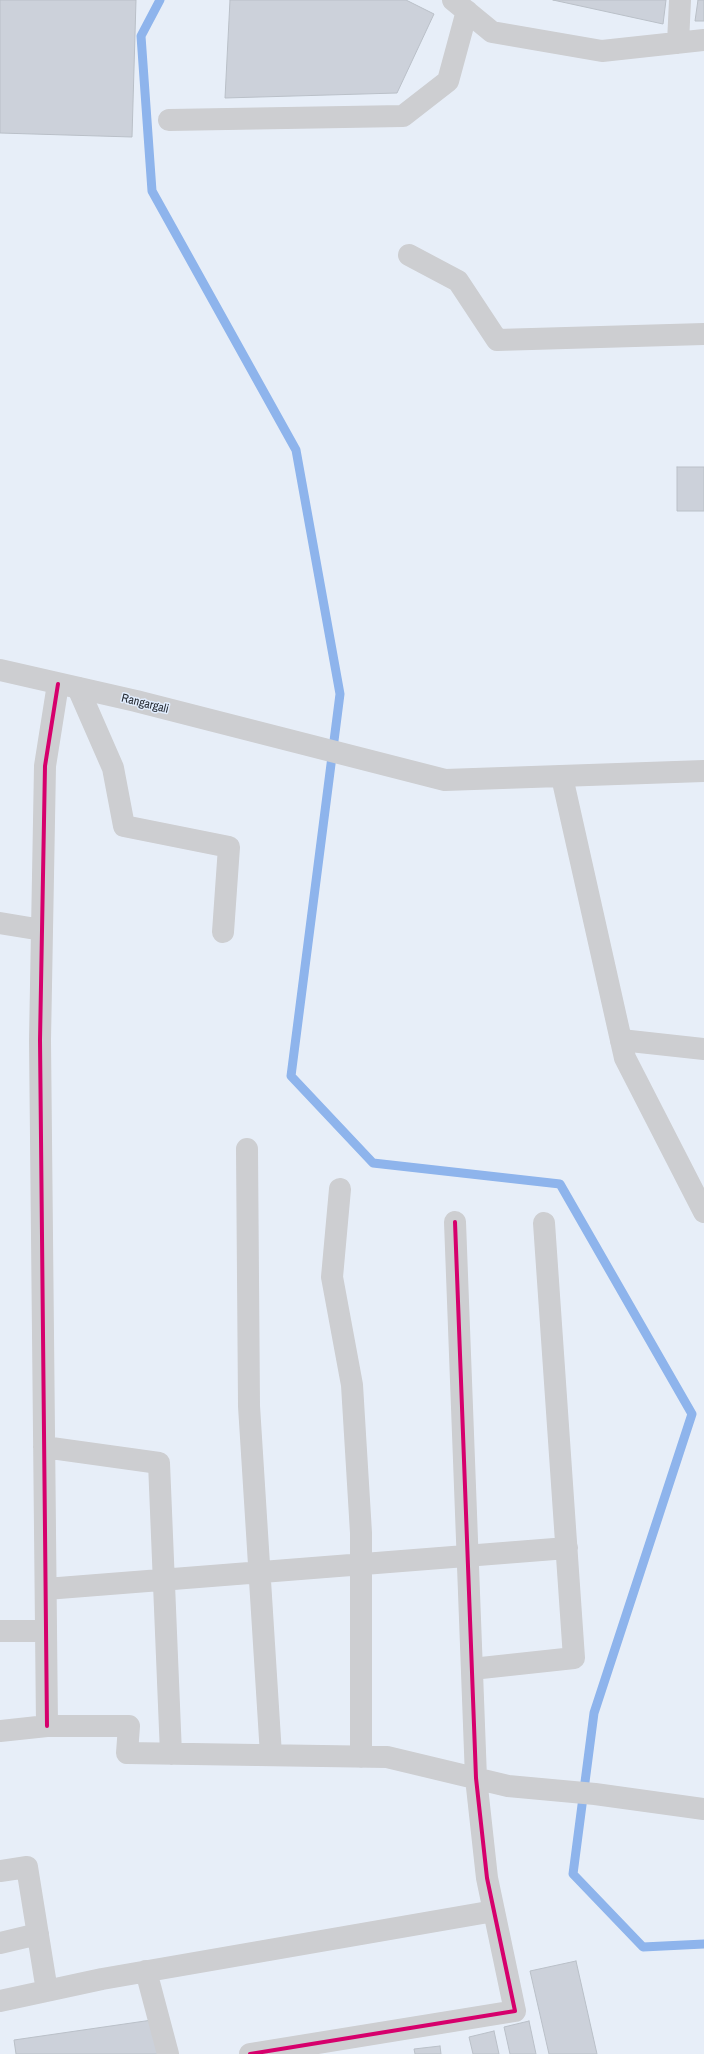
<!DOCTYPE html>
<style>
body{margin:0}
canvas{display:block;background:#e7eef8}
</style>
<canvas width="704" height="2054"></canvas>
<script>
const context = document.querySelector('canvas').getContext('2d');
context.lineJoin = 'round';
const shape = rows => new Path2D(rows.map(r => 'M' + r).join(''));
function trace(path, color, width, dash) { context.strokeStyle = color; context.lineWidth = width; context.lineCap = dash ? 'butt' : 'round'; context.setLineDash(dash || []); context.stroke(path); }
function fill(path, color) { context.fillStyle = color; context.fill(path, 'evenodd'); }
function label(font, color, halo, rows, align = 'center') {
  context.font = font + ' "Archivo Narrow",sans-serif'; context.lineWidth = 3; context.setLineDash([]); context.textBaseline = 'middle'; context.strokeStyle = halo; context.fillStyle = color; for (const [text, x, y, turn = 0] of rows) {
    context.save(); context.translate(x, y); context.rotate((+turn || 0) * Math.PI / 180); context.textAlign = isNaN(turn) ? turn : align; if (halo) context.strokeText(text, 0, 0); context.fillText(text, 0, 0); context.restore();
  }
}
const stream = shape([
 [160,0,141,36,152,191,296,450,340,694,291,1076,373,1163,560,1184,692,1414,594,1713,573,1874,643,1947,704,1944]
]);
const building = shape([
 [0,0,136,0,132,137,0,133,0,0],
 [230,0,406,0,434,14,397,93,225,98,230,0],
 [553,0,666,0,663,24,553,0],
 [698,0,704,0,704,21,695,21,698,0],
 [677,467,704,467,704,511,677,511,677,467],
 [576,1961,597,2054,549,2054,530,1971,576,1961],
 [159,2019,165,2054,16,2054,14,2040,159,2019],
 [529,2021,536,2054,510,2054,504,2027,529,2021],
 [494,2031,499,2054,473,2054,469,2037,494,2031],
 [440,2046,441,2054,415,2054,414,2049,440,2046]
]);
const minor = shape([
 [453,0,492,32,602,51,704,40],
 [678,43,680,0],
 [169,120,403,116,448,81,467,11],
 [409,255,458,281,497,340,704,334],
 [78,688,113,768,124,826,229,847,223,932],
 [0,923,42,930],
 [621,1040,704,1049],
 [247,1149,249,1406,271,1755],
 [340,1189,332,1277,352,1385,361,1533,361,1757],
 [44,1447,159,1463,171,1754],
 [46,1589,567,1548],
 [0,1631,46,1631],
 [472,1669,574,1658,544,1223],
 [47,1726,40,1040,45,766,58,684],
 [0,1731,47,1726,129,1726,127,1753,387,1757,508,1786,595,1794,704,1809],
 [0,1871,27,1867,47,1991],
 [0,1943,38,1934],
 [146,1971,168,2054],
 [0,2001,102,1979,494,1911],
 [250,2054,515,2011,487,1878,476,1778,455,1222]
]);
const tertiary = shape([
 [0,670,136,701,445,780,704,771],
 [562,777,625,1058,704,1212]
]);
const cycleway = shape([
 [47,1726,40,1040,45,766,58,684],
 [250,2054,515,2011,487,1878,476,1778,455,1222]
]);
const streetNames = [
 ["Rangargali",145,704,14]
];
trace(stream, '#8eb4ec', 9);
fill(building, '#ccd1da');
trace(building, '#bac0c8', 1);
trace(minor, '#cdced1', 22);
trace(tertiary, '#cdced1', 22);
trace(cycleway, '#d6006c', 4);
label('12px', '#1f242c', '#e1edfe', streetNames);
</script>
